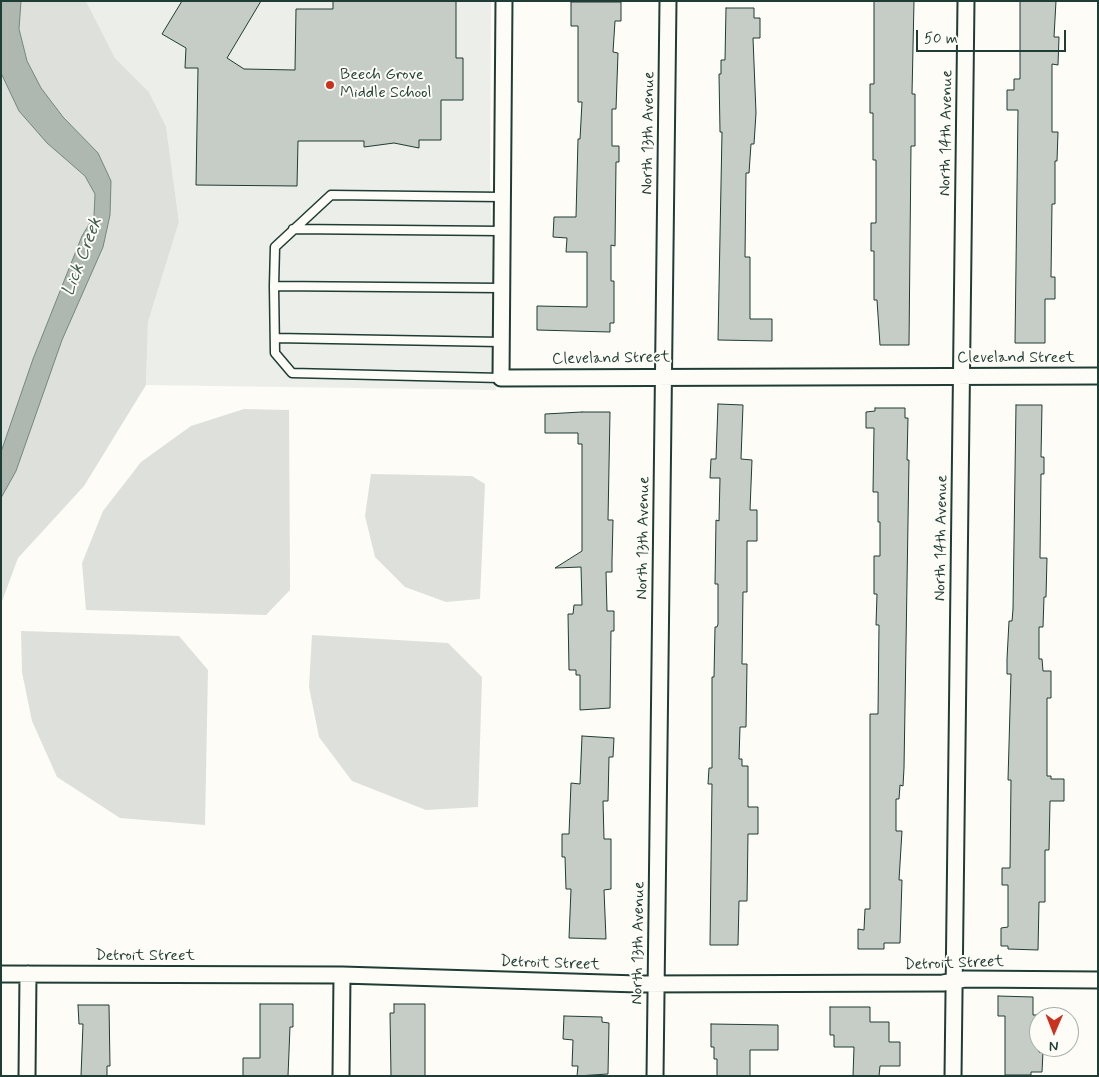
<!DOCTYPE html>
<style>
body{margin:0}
#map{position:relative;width:1099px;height:1077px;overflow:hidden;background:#fdfcf7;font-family:Mynerve,sans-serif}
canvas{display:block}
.frame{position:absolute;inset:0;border:2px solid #1f3d34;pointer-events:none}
.north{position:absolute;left:1029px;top:1007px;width:50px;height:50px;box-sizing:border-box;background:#fdfcf7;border:1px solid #a4b0a9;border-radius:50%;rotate:181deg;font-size:14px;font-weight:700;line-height:20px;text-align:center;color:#1f3d34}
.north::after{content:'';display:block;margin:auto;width:18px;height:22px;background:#c8321e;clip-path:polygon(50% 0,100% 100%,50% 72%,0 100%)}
.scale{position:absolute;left:916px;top:30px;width:150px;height:22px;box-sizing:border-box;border:2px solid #1f3d34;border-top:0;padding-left:6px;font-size:15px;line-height:18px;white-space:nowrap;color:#1f3d34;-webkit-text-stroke:4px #fdfcf7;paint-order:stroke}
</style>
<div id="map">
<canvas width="1099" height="1077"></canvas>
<div class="frame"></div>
<div class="north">N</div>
<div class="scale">50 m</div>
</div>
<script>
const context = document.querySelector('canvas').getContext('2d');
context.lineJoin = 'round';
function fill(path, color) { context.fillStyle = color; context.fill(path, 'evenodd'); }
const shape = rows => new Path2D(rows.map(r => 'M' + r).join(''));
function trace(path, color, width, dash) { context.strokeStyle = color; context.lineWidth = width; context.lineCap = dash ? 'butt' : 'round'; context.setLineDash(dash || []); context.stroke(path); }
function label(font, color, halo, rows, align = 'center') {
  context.font = font + ' Mynerve,sans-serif'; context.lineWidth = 4; context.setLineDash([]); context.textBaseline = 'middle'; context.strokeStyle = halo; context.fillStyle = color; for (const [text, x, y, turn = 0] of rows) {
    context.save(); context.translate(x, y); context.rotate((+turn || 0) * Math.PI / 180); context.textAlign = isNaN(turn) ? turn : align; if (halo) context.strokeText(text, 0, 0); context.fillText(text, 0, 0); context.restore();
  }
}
const built = shape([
 [86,1,491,1,490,181,496,390,146,385,148,322,179,222,166,126,149,92,115,58]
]);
const green = shape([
 [1,1,86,1,115,58,149,92,166,126,179,222,148,322,146,385,84,486,18,558,1,604],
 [244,409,289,410,290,590,266,615,86,610,82,563,103,511,141,462,191,426],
 [371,474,472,476,485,484,480,599,446,602,405,587,375,557,365,516],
 [21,631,179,636,208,670,205,825,120,818,57,777,32,721,22,672],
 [312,635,448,643,482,677,478,807,426,810,352,781,319,737,309,687]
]);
const water = shape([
 [1,1,21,1,19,29,27,61,41,88,63,117,98,153,111,181,110,215,103,247,62,340,16,471,1,498,1,452,33,359,82,236,94,216,95,194,85,176,47,143,19,111,1,73,1,1]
]);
const building = shape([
 [182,1,261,1,227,58,244,69,295,70,296,9,333,9,333,1,456,1,456,58,463,58,463,100,441,100,441,140,419,140,419,148,394,143,364,147,364,141,298,141,297,186,196,185,198,68,185,68,186,48,162,34,182,1],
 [874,1,914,1,912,94,915,94,915,146,911,146,909,345,880,345,877,300,874,300,874,251,871,251,871,223,876,223,876,160,873,160,873,113,870,113,870,84,874,84,874,1],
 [1020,1,1056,1,1054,37,1059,37,1058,65,1052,64,1052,132,1058,132,1057,161,1055,161,1055,204,1052,204,1051,277,1055,277,1055,299,1045,299,1045,343,1015,343,1018,110,1007,110,1007,90,1014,90,1014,79,1020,79,1020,1],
 [571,2,621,2,621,21,615,21,613,52,618,53,616,109,612,109,612,146,619,146,619,162,616,162,615,246,611,245,611,281,614,281,614,323,610,323,610,332,537,330,537,306,587,307,587,252,566,252,567,238,553,237,554,217,576,217,578,139,580,139,582,102,578,102,578,26,571,26,571,2],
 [726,8,754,8,754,18,760,18,760,38,753,38,756,113,754,144,751,144,749,173,746,173,745,257,750,257,750,319,772,319,772,341,718,340,722,132,720,132,719,74,721,74,721,60,725,60,726,8],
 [718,404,743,405,741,459,752,460,750,510,757,510,757,541,747,541,747,592,743,592,742,664,747,664,746,727,740,727,739,759,742,759,742,766,748,766,748,807,758,807,758,834,748,834,747,901,739,901,738,945,710,945,712,784,708,784,709,768,712,768,712,677,714,677,715,627,717,627,718,624,718,584,715,584,716,520,719,521,720,478,710,478,711,459,716,459,718,404],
 [1016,405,1042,405,1041,457,1044,457,1044,474,1041,474,1040,558,1047,558,1046,597,1044,597,1043,627,1039,627,1039,659,1042,659,1043,671,1051,671,1051,698,1047,698,1047,776,1051,776,1051,779,1064,779,1064,801,1050,801,1049,850,1045,850,1045,902,1039,902,1038,950,1008,949,1008,946,1001,946,1001,928,1008,927,1008,885,1002,885,1002,868,1010,868,1011,780,1008,780,1011,674,1007,674,1007,659,1009,621,1012,621,1013,609,1016,405],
 [875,408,905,408,905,418,908,418,907,460,909,460,904,768,903,786,900,785,899,799,896,799,896,831,902,831,899,880,902,880,900,943,884,943,884,949,858,949,858,929,864,930,865,909,870,909,870,714,878,714,879,625,876,625,877,594,874,594,874,556,880,556,880,522,878,522,878,492,873,492,874,428,866,428,866,412,875,411,875,408],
 [582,412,610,412,608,520,613,520,612,561,612,572,606,572,607,611,614,611,614,631,611,631,610,708,580,710,580,675,576,675,576,670,569,670,568,614,573,614,574,605,582,605,581,567,555,568,582,551,582,444,578,444,578,433,545,433,545,414,582,412],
 [582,736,614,738,613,757,609,757,608,801,603,801,604,839,611,839,611,889,604,890,606,939,569,938,571,889,566,889,565,857,562,857,562,834,569,834,571,783,580,784,582,736],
 [998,996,1033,997,1033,1015,1039,1015,1039,1052,1043,1052,1042,1072,1031,1072,1031,1075,1005,1075,1005,1016,998,1016,998,996],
 [260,1004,293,1004,293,1027,290,1027,288,1076,243,1076,243,1058,260,1058,260,1004],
 [394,1004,425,1004,425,1076,391,1076,390,1013,394,1013,394,1004],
 [78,1005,109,1005,110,1066,107,1066,107,1076,81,1076,83,1024,79,1024,78,1005],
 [830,1007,870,1007,870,1022,889,1022,889,1042,900,1042,900,1066,880,1066,879,1076,853,1076,854,1047,834,1047,834,1035,830,1035,830,1007],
 [564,1016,602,1017,602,1022,609,1023,608,1074,577,1076,578,1066,572,1066,573,1040,563,1039,564,1016],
 [711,1024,778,1025,778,1050,750,1050,750,1076,717,1076,717,1059,714,1059,714,1047,711,1047,711,1024]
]);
const service = shape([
 [293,229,501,231],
 [274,286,501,288],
 [275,338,501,342],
 [501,378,292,373,275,353,274,286,275,247,331,195,501,197]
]);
const minor = shape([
 [504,1,501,378,1098,376],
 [1,974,342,975,638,984,943,983,965,979,1098,980],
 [27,1076,28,974],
 [341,1076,342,975],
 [655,1076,668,1],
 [953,1076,966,1]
]);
const markers = [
 [330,85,5,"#c8321e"]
];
const poiNames = [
 ["Beech Grove",340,76],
 ["Middle School",340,94]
];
const streetNames = [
 ["North 13th Avenue",649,133,-89],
 ["North 14th Avenue",947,133,-89],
 ["Cleveland Street",611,359,-1],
 ["Cleveland Street",1016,359],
 ["North 13th Avenue",644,538,-89],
 ["North 14th Avenue",942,538,-89],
 ["North 13th Avenue",639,943,-89],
 ["Detroit Street",145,957],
 ["Detroit Street",550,964,2],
 ["Detroit Street",954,964,-2]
];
const waterNames = [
 ["Lick Creek",83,257,-69]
];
fill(built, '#eceee9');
fill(green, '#dde0db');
fill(water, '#aeb8b1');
trace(water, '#75877f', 1);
fill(building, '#c6cdc7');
trace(building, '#1f3d34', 1);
trace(service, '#1f3d34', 11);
trace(minor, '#1f3d34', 19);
trace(service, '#fdfcf7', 8);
trace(minor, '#fdfcf7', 15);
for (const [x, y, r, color] of markers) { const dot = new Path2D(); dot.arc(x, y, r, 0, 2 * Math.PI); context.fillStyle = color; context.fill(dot); trace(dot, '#fdfcf7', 2); }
label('16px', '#1f3d34', '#fdfcf7', poiNames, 'left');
label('16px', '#1f3d34', '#fdfcf7', streetNames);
label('italic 18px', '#435c53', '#fdfcf7', waterNames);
</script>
